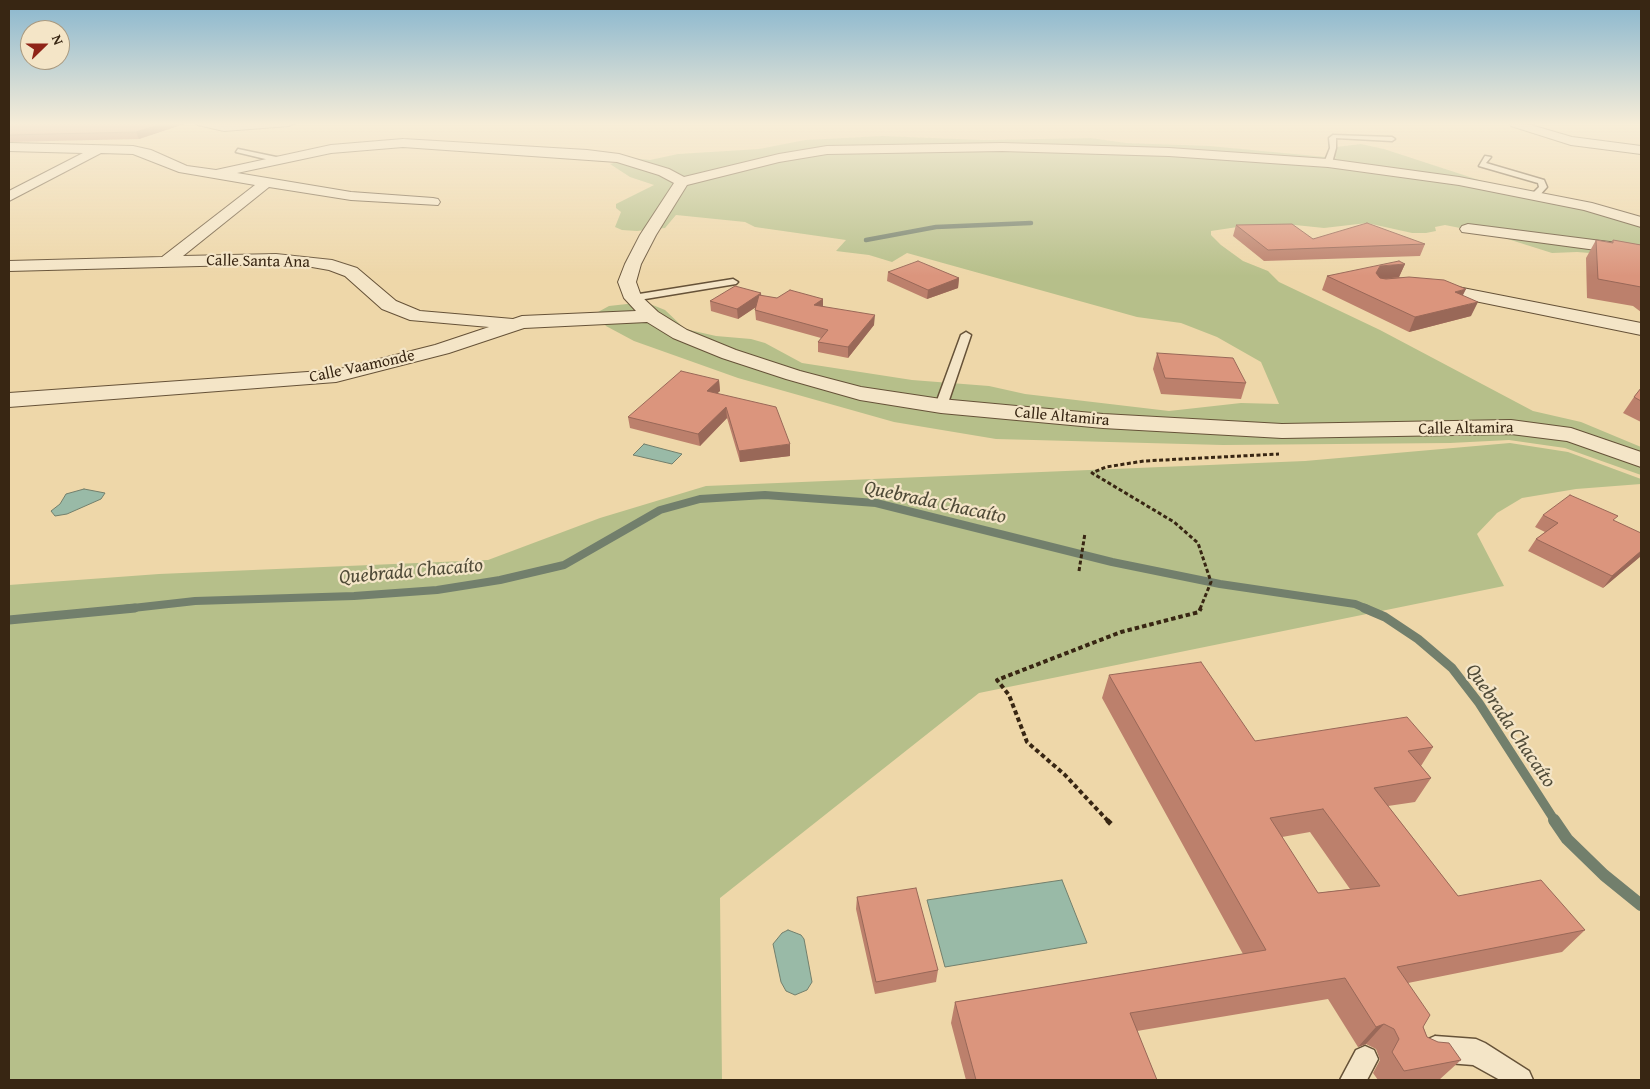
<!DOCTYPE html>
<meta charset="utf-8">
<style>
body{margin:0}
#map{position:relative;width:1650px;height:1089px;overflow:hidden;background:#eed7a9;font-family:"Gentium Book Plus",serif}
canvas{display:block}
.frame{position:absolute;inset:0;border:10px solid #382613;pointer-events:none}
.north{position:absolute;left:20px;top:20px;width:50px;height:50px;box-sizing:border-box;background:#f4e5c7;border:1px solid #a9997f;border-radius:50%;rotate:68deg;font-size:14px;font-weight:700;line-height:20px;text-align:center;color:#382613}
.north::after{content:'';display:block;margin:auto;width:18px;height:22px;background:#8f2418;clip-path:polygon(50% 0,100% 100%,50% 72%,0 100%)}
</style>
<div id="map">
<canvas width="1650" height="1089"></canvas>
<div class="frame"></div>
<div class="north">N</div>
</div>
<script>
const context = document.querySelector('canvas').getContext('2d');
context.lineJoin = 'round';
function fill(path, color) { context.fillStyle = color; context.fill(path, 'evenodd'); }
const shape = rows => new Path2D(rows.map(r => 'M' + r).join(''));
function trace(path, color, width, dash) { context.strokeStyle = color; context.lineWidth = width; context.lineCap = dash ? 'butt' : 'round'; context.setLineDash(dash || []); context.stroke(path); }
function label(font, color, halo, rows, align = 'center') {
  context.font = font + ' "Gentium Book Plus",serif'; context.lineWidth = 4.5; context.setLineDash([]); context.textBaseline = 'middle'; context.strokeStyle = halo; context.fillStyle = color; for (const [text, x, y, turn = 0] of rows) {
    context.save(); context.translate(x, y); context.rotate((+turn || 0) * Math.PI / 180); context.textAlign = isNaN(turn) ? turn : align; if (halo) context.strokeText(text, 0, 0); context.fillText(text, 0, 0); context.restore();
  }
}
const green = shape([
 [882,136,984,140,1091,138,1126,143,1210,146,1336,158,1328,148,1361,144,1384,149,1488,183,1587,206,1641,222,1641,257,1577,252,1552,253,1495,235,1445,225,1435,227,1436,231,1426,233,1412,233,1367,223,1324,228,1295,225,1244,226,1211,231,1211,235,1221,245,1243,261,1268,271,1279,282,1380,330,1533,411,1581,422,1641,447,1641,475,1565,448,1509,440,1450,443,1223,445,996,439,894,422,738,378,634,341,606,326,599,318,598,312,609,306,645,302,665,310,685,329,716,336,751,339,765,343,802,363,912,380,989,386,1025,394,1169,411,1241,403,1279,404,1261,362,1217,337,1181,323,1137,317,907,253,892,262,869,255,836,251,846,240,755,227,745,222,676,215,665,228,637,231,622,230,615,227,621,212,616,208,616,204,654,185,630,177,610,164,631,158,650,160,678,154,759,149,805,140],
 [1510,443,1568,452,1641,479,1641,484,1576,489,1522,498,1497,513,1477,534,1504,586,979,693,720,898,722,1080,9,1080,9,585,159,574,488,560,600,518,706,486,1305,461]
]);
const water = shape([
 [644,444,682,454,672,464,633,455,644,444],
 [84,489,105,493,101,499,67,514,55,516,51,511,60,504,66,494,84,489],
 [1062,880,1087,943,945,967,927,900,1062,880],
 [788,930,801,935,804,939,812,982,807,990,795,995,786,991,781,982,773,944,782,933,788,930]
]);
const streamFar3 = shape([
 [866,240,936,227,1031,223]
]);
const streamFar2 = shape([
 [124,609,195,601,354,596,437,590,500,580,564,565,660,510,700,499,765,495,876,503,1112,562,1220,584,1355,604,1367,609]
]);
const streamFar1 = shape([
 [1364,608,1385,617,1418,639,1452,668,1479,703,1555,821],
 [9,620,135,608]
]);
const stream = shape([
 [1554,820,1567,839,1604,875,1641,905]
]);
const pathFar2 = shape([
 [1079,571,1085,533],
 [1200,609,1211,582,1198,543,1174,522,1092,473,1106,467,1144,461,1279,454]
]);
const pathFar1 = shape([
 [1108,821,1065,775,1027,742,1009,695,997,680,1121,632,1199,612,1201,608]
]);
const path = shape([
 [1107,820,1112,825]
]);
const service = shape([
 [1333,135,1392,137,1395,139,1392,141,1336,138,1336,148,1332,163,1328,165,1324,163,1330,148,1329,138,1333,135],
 [238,149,281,158,282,160,278,162,236,152,238,149],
 [1485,156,1491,157,1486,163,1544,180,1547,187,1538,197,1532,197,1531,195,1539,187,1538,183,1479,166,1485,156],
 [733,279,738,282,736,284,633,301,628,298,633,295,733,279],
 [966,332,971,335,947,406,941,410,937,409,935,406,961,335,966,332],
 [1435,1036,1476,1039,1485,1043,1529,1071,1533,1080,1500,1080,1473,1065,1435,1062,1426,1058,1422,1049,1426,1040,1435,1036],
 [1365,1046,1374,1050,1378,1059,1367,1080,1340,1080,1356,1050,1365,1046]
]);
const minor = shape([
 [196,123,295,123,289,126,224,131,198,125,196,123],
 [1510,123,1524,123,1572,137,1641,146,1641,154,1571,145,1511,126,1510,123],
 [403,139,587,150,619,154,669,169,684,177,779,154,827,146,1002,143,1169,148,1328,159,1459,177,1592,203,1641,217,1641,227,1584,210,1459,185,1328,167,1169,156,1002,151,827,154,779,162,687,185,656,235,641,264,636,282,641,296,658,312,687,330,736,350,800,371,861,387,941,399,1103,414,1282,424,1511,420,1571,428,1641,452,1641,467,1567,441,1511,434,1282,438,1103,428,941,413,860,400,786,379,722,358,673,338,647,322,524,328,449,353,336,382,9,407,9,393,336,370,435,345,489,327,410,320,382,309,345,276,329,270,312,267,276,264,9,271,9,261,162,257,255,185,179,172,133,154,101,153,9,201,9,191,83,153,9,151,9,143,133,146,151,150,187,166,216,170,331,145,403,139],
 [403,147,617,162,659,175,674,183,640,235,625,264,618,282,624,298,636,311,522,316,513,319,420,311,396,301,357,268,332,260,276,254,183,256,269,187,351,200,438,205,440,202,438,199,433,198,351,192,237,173,331,153,403,147],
 [1468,224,1641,246,1641,256,1462,232,1460,229,1462,226,1468,224],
 [1427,281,1641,323,1641,335,1421,290,1418,286,1421,282,1427,281]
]);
const wall = shape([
 [9,123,187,123,139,139,9,142],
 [1236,225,1313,239,1425,244,1420,256,1264,261,1233,236],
 [1596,240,1611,243,1613,240,1641,245,1641,312,1633,306,1587,298,1586,258],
 [1405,264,1399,277,1463,295,1471,316,1409,332,1322,290,1327,276],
 [888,272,959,278,958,288,927,299,887,281],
 [762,296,777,298,823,299,823,306,874,325,848,358,818,352,818,342,821,338,756,320,755,310,756,307,738,319,711,311,710,301],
 [1157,353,1246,383,1241,399,1161,394,1153,369],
 [719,380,720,391,717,393,790,456,740,462,727,418,700,446,630,428,628,417],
 [1641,388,1641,422,1623,413,1634,397],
 [1543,515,1615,521,1641,556,1603,588,1528,551,1536,539,1545,532,1535,527],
 [1109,675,1255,741,1433,747,1421,766,1431,778,1415,802,1388,806,1458,896,1585,930,1562,952,1408,983,1427,1037,1461,1060,1439,1080,1378,1080,1373,1073,1380,1060,1376,1049,1366,1044,1358,1047,1328,999,1137,1031,1157,1080,966,1080,951,1023,955,1002,1243,954,1102,698],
 [1310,832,1350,889,1318,893,1282,837],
 [857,897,938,970,936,982,875,994,856,909]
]);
const shadedWall = shape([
 [165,123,187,123,139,139,136,132],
 [1405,264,1399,277,1375,280,1376,273,1380,266],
 [959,278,958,288,927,299,928,290],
 [1466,289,1459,303,1455,292],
 [761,293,762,303,738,319,737,309],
 [823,299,823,309,814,305],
 [1478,302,1471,316,1409,332,1415,317],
 [875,315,874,325,848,358,848,347],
 [719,380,720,391,708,402,707,391],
 [726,407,727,418,700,446,698,434],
 [790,444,790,456,740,462,739,451],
 [1641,551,1641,556,1603,588,1612,576],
 [1384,1024,1366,1044,1358,1047,1376,1027]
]);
const building = shape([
 [9,123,165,123,136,132,9,135,9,123],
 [1367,223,1425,244,1268,250,1236,225,1292,224,1313,239,1367,223],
 [1596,240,1613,243,1613,240,1641,245,1641,287,1598,279,1596,240],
 [918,261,959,278,928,290,888,272,918,261],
 [1399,261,1405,264,1380,266,1376,273,1380,278,1386,279,1409,277,1444,280,1466,289,1455,292,1478,302,1415,317,1327,276,1399,261],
 [735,286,761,293,737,309,710,301,735,286],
 [790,290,823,299,814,305,875,315,848,347,818,342,828,330,755,310,759,295,777,298,790,290],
 [1157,353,1233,358,1246,383,1165,378,1157,353],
 [681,371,719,380,707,391,776,407,790,444,739,451,726,407,698,434,628,417,681,371],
 [1641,388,1641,401,1634,397,1641,388],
 [1570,495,1618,516,1613,520,1641,533,1641,551,1612,576,1536,539,1558,523,1543,515,1570,495],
 [1201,662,1255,741,1407,717,1433,747,1408,751,1431,778,1374,788,1458,896,1541,880,1585,930,1397,967,1430,1015,1423,1027,1427,1037,1438,1042,1449,1043,1461,1060,1404,1071,1392,1052,1399,1039,1394,1029,1384,1024,1376,1027,1345,978,1130,1013,1157,1080,976,1080,955,1002,1266,950,1109,675,1201,662],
 [1323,809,1380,886,1318,893,1270,818,1323,809],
 [916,888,938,970,876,982,857,897,916,888]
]);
const farStreetnames = [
 ["Calle Santa Ana",258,262,1],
 ["Calle Vaamonde",362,367,-12],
 ["Calle Altamira",1062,417,5],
 ["Calle Altamira",1466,429,-1]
];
const waterNames = [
 ["Quebrada Chacaíto",935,503,12],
 ["Quebrada Chacaíto",411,572,-5],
 ["Quebrada Chacaíto",1510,726,56]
];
fill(green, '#b6bf8a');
fill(water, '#99baa7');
trace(water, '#727f6c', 1);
trace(streamFar3, '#727f6c', 4.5);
trace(streamFar2, '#727f6c', 8);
trace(streamFar1, '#727f6c', 9);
trace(stream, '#727f6c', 12);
trace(service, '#665238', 3);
trace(minor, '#665238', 2);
trace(pathFar2, '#382613', 3, [4, 2.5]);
trace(pathFar1, '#382613', 4, [4.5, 3]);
trace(path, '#382613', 5, [5.5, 4]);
fill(service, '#f4e5c7');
fill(minor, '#f4e5c7');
fill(wall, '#bc806c');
fill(shadedWall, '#996858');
fill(building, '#db957d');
trace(building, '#996858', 1);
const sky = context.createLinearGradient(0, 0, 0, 276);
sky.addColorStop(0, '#88b6ce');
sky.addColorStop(0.45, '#f7edd8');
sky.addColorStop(1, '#f7edd800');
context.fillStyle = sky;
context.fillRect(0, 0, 1650, 276);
label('16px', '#382613', '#f4e5c7', farStreetnames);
label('italic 20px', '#504b38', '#f4e5c7', waterNames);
</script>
